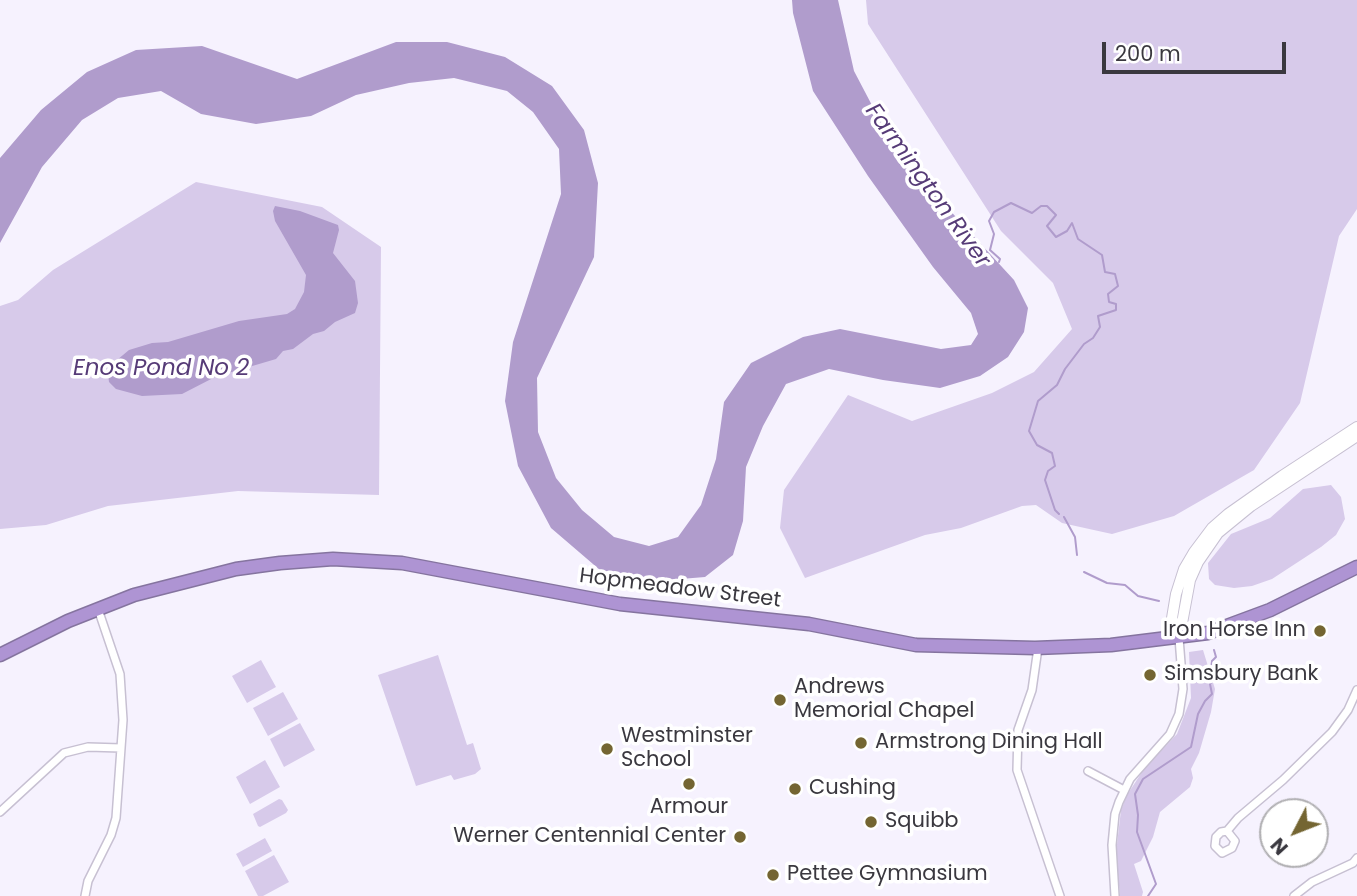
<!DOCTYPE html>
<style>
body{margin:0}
#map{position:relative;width:1357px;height:896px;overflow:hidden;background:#f6f2fe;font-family:Poppins,sans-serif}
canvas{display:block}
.north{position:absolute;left:1259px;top:798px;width:70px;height:70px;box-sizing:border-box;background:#fff;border:2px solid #b0afb2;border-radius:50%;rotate:228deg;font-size:19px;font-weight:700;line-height:28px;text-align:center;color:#3a383f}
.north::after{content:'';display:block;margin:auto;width:24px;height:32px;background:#746532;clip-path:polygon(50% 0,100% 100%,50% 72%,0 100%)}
.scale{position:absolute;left:1102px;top:42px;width:184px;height:32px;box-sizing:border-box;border:4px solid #3a383f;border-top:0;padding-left:9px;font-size:21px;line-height:24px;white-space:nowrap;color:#3a383f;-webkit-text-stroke:5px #fff;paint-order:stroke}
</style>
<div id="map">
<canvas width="1357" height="896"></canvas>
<div class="north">N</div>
<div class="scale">200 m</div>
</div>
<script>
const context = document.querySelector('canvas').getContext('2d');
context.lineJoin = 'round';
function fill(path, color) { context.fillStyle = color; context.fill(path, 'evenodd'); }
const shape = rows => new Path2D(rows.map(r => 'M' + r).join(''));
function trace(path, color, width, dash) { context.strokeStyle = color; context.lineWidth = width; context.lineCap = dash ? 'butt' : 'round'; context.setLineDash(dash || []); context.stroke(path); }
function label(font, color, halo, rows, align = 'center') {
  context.font = font + ' Poppins,sans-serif'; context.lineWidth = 7; context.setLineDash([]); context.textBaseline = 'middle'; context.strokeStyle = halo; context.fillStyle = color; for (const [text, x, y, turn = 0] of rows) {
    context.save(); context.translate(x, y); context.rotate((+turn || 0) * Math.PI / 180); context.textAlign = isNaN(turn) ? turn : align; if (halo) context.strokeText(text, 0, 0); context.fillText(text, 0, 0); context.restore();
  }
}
const green = shape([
 [866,0,1357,0,1357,209,1339,236,1300,403,1254,470,1174,516,1112,534,1062,523,1036,505,1022,506,961,528,925,535,805,578,780,528,784,490,848,395,912,421,992,393,1034,372,1072,329,1053,283,1001,231,868,24],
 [196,182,322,207,381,247,379,495,238,491,108,506,46,525,0,529,0,306,18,300,53,270],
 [1331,485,1341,497,1345,519,1336,535,1321,547,1272,579,1252,586,1234,588,1215,585,1209,579,1208,563,1231,534,1270,518,1303,489],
 [1203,650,1215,689,1211,712,1199,753,1191,769,1193,778,1190,787,1160,812,1153,837,1141,861,1134,864,1143,892,1142,896,1120,896,1116,853,1121,810,1127,795,1144,769,1177,734,1191,698,1189,652],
 [438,655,467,745,473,743,481,769,475,774,454,780,451,775,416,786,378,675],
 [261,660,276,687,247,703,232,676],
 [283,692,298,719,268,736,253,708],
 [300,723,315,750,284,767,270,739],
 [265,760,280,787,250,804,236,777],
 [279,799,282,800,288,810,286,813,260,827,258,826,253,814],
 [265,838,272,851,243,867,236,854],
 [274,855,289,882,263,896,258,896,245,871]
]);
const water = shape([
 [792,0,838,0,854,71,897,153,1014,280,1028,308,1024,332,1008,357,980,376,940,388,883,380,829,369,786,384,763,426,746,467,743,521,733,555,705,577,656,581,600,570,551,528,518,466,505,401,513,342,561,194,559,149,533,112,507,91,454,78,409,83,356,95,311,116,256,124,201,114,161,91,118,98,82,120,42,167,0,243,0,158,41,110,87,72,136,50,202,46,297,79,396,42,447,42,505,57,552,86,584,130,598,183,594,257,537,378,538,432,556,478,582,510,614,537,649,546,678,537,701,505,716,459,724,402,751,363,803,337,840,329,941,349,971,345,978,334,971,313,933,267,868,176,813,91,793,13],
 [275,206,300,211,338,225,339,230,333,253,355,281,358,303,355,313,335,322,324,331,313,334,293,349,283,351,276,359,215,377,182,394,142,396,116,389,109,382,108,374,111,365,129,350,152,343,168,342,239,321,287,314,295,309,304,292,306,275,275,221,273,211]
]);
const stream = shape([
 [999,262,1000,259,990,250,994,234,989,221,994,212,1011,203,1032,213,1041,206,1047,206,1056,215,1047,226,1056,237,1067,231,1072,223,1078,239,1102,255,1105,272,1115,274,1118,286,1108,294,1109,302,1116,304,1116,310,1098,316,1100,327,1093,338,1084,344,1065,369,1057,385,1038,401,1029,431,1037,445,1052,453,1055,466,1048,471,1045,480,1055,510,1059,514],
 [1064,517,1075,537,1077,555],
 [1084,572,1107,583,1125,585,1138,596,1159,601],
 [1148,896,1156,884,1137,832,1138,815,1135,794,1143,779,1191,747,1198,714,1205,701,1212,694,1210,684,1216,676,1211,669,1212,661,1216,657,1214,650]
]);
const street = shape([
 [1038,648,1032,690,1018,730,1017,770,1060,896],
 [1088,771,1124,790],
 [0,812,64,753,88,747,121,748],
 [1227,831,1235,841,1232,848,1222,853,1215,846,1216,837,1221,832,1227,831,1238,818,1283,780,1332,732,1348,710,1357,690],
 [85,896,88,881,111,835,116,818,123,720,120,674,98,609],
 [1115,896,1112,845,1115,814,1119,802,1130,779,1170,734,1179,714,1183,689,1179,638],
 [1294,896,1312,882,1353,863,1357,858]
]);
const secondary = shape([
 [1180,634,1190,580,1198,562,1218,533,1251,506,1357,436],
 [1179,638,1172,618,1176,594,1184,569,1194,552,1212,528,1228,514,1282,476,1357,427]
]);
const highway = shape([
 [0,655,68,621,134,595,236,569,280,563,333,559,402,563,620,604,809,624,916,645,1035,648,1111,645,1208,633,1270,610,1357,567]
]);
const markers = [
 [1320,631,7,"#746532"],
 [1150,675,7,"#746532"],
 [780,700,7,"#746532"],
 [861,743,7,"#746532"],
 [607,749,7,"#746532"],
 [689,784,7,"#746532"],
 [795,789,7,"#746532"],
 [871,822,7,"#746532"],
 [740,837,7,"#746532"],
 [773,875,7,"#746532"]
];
const streetNames = [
 ["Hopmeadow Street",680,589,7]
];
const poiNames = [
 ["Iron Horse Inn",1306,631,"right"],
 ["Simsbury Bank",1164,675],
 ["Andrews",794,688],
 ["Memorial Chapel",794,712],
 ["Westminster",621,737],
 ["School",621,761],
 ["Armstrong Dining Hall",875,743],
 ["Cushing",809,789],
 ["Armour",689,808,"center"],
 ["Squibb",885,822],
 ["Werner Centennial Center",726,837,"right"],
 ["Pettee Gymnasium",787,875]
];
const waterNames = [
 ["Farmington River",927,186,54],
 ["Enos Pond No 2",161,369]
];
fill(green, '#d7caea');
fill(water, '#b09ccc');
trace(stream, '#b09ccc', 2);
trace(street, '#c7c0d2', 10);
trace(secondary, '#c7c0d2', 12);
trace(highway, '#85749f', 15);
trace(street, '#fff', 7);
trace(secondary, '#fff', 10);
trace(highway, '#ae94d3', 12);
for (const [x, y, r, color] of markers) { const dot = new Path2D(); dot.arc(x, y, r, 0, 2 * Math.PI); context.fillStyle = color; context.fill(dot); trace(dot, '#fff', 2.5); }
label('21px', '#3a383f', '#fff', streetNames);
label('21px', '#3a383f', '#fff', poiNames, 'left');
label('italic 23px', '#563b77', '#fff', waterNames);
</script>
